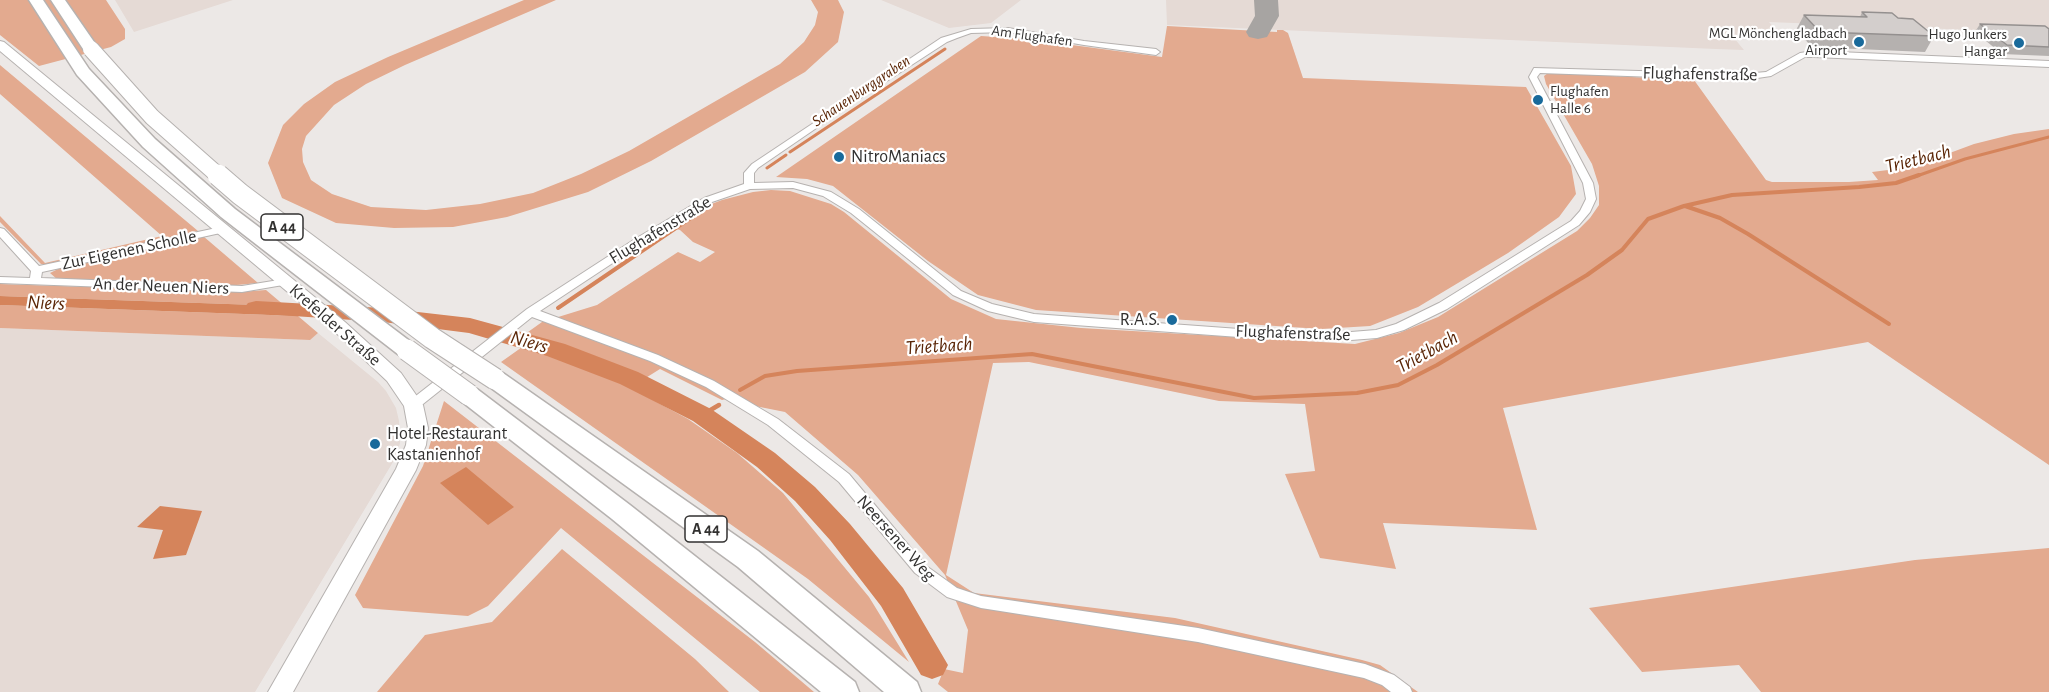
<!DOCTYPE html>
<meta charset="utf-8">
<style>
body{margin:0}
canvas{display:block;background:#ece8e6}
</style>
<canvas width="2049" height="692"></canvas>
<script>
const context = document.querySelector('canvas').getContext('2d');
context.lineJoin = 'round';
function fill(path, color) { context.fillStyle = color; context.fill(path, 'evenodd'); }
const shape = rows => new Path2D(rows.map(r => 'M' + r).join(''));
function trace(path, color, width, dash) { context.strokeStyle = color; context.lineWidth = width; context.lineCap = dash ? 'butt' : 'round'; context.setLineDash(dash || []); context.stroke(path); }
function label(font, color, halo, rows, align = 'center') {
  context.font = font + ' "Alegreya Sans",sans-serif'; context.lineWidth = 4.5; context.setLineDash([]); context.textBaseline = 'middle'; context.strokeStyle = halo; context.fillStyle = color; for (const [text, x, y, turn = 0] of rows) {
    context.save(); context.translate(x, y); context.rotate((+turn || 0) * Math.PI / 180); context.textAlign = isNaN(turn) ? turn : align; if (halo) context.strokeText(text, 0, 0); context.fillText(text, 0, 0); context.restore();
  }
}
const built = shape([
 [115,0,233,0,134,32],
 [881,0,1021,0,991,23,949,28],
 [1166,0,2049,0,2049,33,1769,22,1785,40,1734,38,1744,50,1716,49,1167,25],
 [0,328,309,340,318,333,378,382,386,391,396,408,399,421,400,443,396,457,255,692,0,692]
]);
const green = shape([
 [0,0,106,0,125,29,125,39,111,47,39,66,0,35],
 [524,0,556,0,405,65,366,84,334,105,306,136,302,149,303,162,311,180,332,194,371,207,426,210,480,204,533,193,581,174,629,151,780,64,804,42,815,25,818,12,811,0,838,0,844,12,838,42,805,72,651,161,588,192,507,217,453,227,394,228,336,223,282,198,268,163,283,125,304,104,335,82,388,57],
 [1167,26,1277,32,1277,30,1283,30,1288,33,1303,78,1526,87,1571,166,1576,194,1559,217,1508,253,1418,307,1370,326,1321,329,1036,310,978,295,928,261,833,186,807,179,776,177,981,36,1027,39,1162,57],
 [0,65,198,231,48,265,41,264,0,222,0,216,45,263,162,236,0,94],
 [1548,73,1694,80,1766,180,1772,182,1849,182,1878,180,1872,172,1912,167,1974,144,2014,134,2049,129,2049,465,1868,342,1503,408,1537,530,1383,523,1396,569,1320,558,1285,474,1315,471,1305,404,1219,401,1029,362,993,363,946,575,974,593,1175,618,1362,660,1380,665,1418,692,948,692,938,684,944,669,963,673,968,630,945,575,858,475,785,412,750,405,738,396,722,400,660,369,644,379,521,337,542,322,597,305,678,252,700,262,715,252,693,242,680,230,669,227,701,208,722,200,753,192,771,190,790,191,831,204,844,212,951,299,996,319,1081,328,1355,344,1399,333,1438,317,1577,231,1590,218,1599,205,1599,186,1592,164,1546,84,1544,76],
 [203,236,258,283,226,286,58,280,50,273,62,267],
 [0,284,240,292,266,290,285,306,0,296],
 [0,305,298,316,318,333,310,340,0,328],
 [525,345,559,355,623,384,688,419,737,453,783,493,869,597,909,662,808,579,501,362],
 [444,401,755,642,814,692,760,692,561,528,488,606,468,616,363,608,355,595,423,466],
 [2049,548,2049,692,1761,692,1739,665,1642,672,1589,608,1915,560],
 [562,549,695,659,729,692,377,692,425,635,492,622]
]);
const water = shape([
 [0,296,285,306,298,316,0,305],
 [466,467,514,507,488,525,440,483],
 [160,506,202,511,186,555,153,559,163,530,137,527]
]);
const streamFar2 = shape([
 [790,152,945,49],
 [767,168,786,155],
 [1914,177,1965,159,2049,137]
]);
const streamFar1 = shape([
 [1685,206,1720,218,1748,234,1889,324],
 [558,308,692,217],
 [740,390,765,376,797,371,1032,354,1254,398,1357,393,1398,385,1437,365,1587,275,1622,250,1648,219,1684,206,1732,195,1859,187,1896,183,1919,175]
]);
const stream = shape([
 [702,415,719,405]
]);
const river = shape([
 [256,301,383,308,470,318,565,344,638,372,711,409,775,453,815,487,850,524,903,588,948,665,943,675,932,679,921,675,881,606,830,540,795,501,757,467,693,421,620,384,547,356,469,333,383,322,248,313,244,308,248,303,256,301]
]);
const taxiway = shape([
 [1254,0,1278,0,1279,16,1267,37,1258,39,1249,37,1246,32,1255,16,1254,0]
]);
const street = shape([
 [1008,28,1084,41,1156,49,1160,52,1156,55,1084,45,1008,32,971,33,957,38,947,42,853,103,758,168,754,173,754,183,793,182,831,192,859,209,961,291,992,304,1034,314,1239,329,1351,332,1376,330,1396,324,1439,303,1571,221,1580,211,1586,199,1583,183,1529,77,1534,68,1744,74,1766,72,1800,53,1814,51,2049,61,2049,67,1814,57,1805,57,1771,76,1744,80,1540,73,1537,77,1593,183,1596,199,1590,212,1579,225,1447,309,1404,330,1377,338,1351,340,1239,337,1034,322,988,311,953,295,851,213,823,196,793,188,750,189,712,202,643,243,540,311,658,355,714,381,778,419,849,474,925,565,957,588,981,596,1198,628,1365,664,1394,675,1410,687,1412,692,1391,692,1382,685,1364,678,1198,642,981,608,947,597,915,573,839,482,768,425,706,387,650,361,532,317,418,408,408,408,407,405,408,402,527,309,635,239,704,198,744,184,744,173,752,164,941,38,971,29,1008,28],
 [221,227,225,228,226,230,225,232,42,272,41,278,242,286,285,279,291,282,289,284,242,292,0,283,0,277,30,278,31,271,0,237,0,228,4,229,39,266,221,227]
]);
const secondary = shape([
 [0,41,4,42,345,322,401,373,423,405,428,428,426,445,416,470,293,692,268,692,396,469,406,445,408,428,404,406,387,381,333,330,0,51,0,41]
]);
const highway = shape([
 [29,0,43,0,89,69,155,139,235,209,415,345,418,350,415,355,407,357,399,355,221,217,143,147,77,75,29,0],
 [51,0,65,0,99,49,97,52,85,52,51,0],
 [495,371,503,373,758,551,917,682,921,692,884,692,738,567,487,385,483,379,487,373,495,371],
 [469,387,477,389,630,505,855,682,859,692,821,692,612,519,461,401,457,395,461,389,469,387]
]);
const highwayBridgeFar1 = shape([
 [91,49,152,117,220,177]
]);
const highwayBridge = shape([
 [218,175,240,194,432,338,495,379],
 [407,350,469,395]
]);
const wall = shape([
 [1862,12,1898,18,1934,36,1925,52,1812,47,1796,30,1804,15,1860,17],
 [1980,24,2049,29,2049,56,2002,54,1975,32]
]);
const building = shape([
 [1862,12,1892,13,1898,18,1913,19,1934,36,1820,32,1804,15,1867,17,1862,12],
 [1980,24,2045,26,2049,29,2049,47,2007,45,1980,24]
]);
const markers = [
 [1859,42,6,"#196a9b"],
 [2019,43,6,"#196a9b"],
 [1538,100,6,"#196a9b"],
 [839,157,6,"#196a9b"],
 [1172,320,6,"#196a9b"],
 [375,444,6,"#196a9b"]
];
const farPoinames = [
 ["MGL Mönchengladbach",1847,33],
 ["Airport",1847,50],
 ["Hugo Junkers",2007,34],
 ["Hangar",2007,51],
 ["Flughafen",1550,91,"left"],
 ["Halle 6",1550,108,"left"]
];
const farStreetnames = [
 ["Am Flughafen",1032,36,8]
];
const farWaternames = [
 ["Schauenburggraben",861,91,-34]
];
const shields = [
 [282,227,42],
 [706,529,42]
];
const shieldNames = [
 ["A 44",282,227],
 ["A 44",706,529]
];
const streetNames = [
 ["Flughafenstraße",1700,74,1],
 ["Flughafenstraße",660,230,-31],
 ["Zur Eigenen Scholle",129,250,-12],
 ["An der Neuen Niers",161,286,2],
 ["Krefelder Straße",335,325,41],
 ["Flughafenstraße",1293,333,2],
 ["Neersener Weg",896,538,48]
];
const poiNames = [
 ["NitroManiacs",851,157],
 ["R.A.S.",1160,320,"right"],
 ["Hotel-Restaurant",387,434],
 ["Kastanienhof",387,455]
];
const waterNames = [
 ["Trietbach",1918,159,-14],
 ["Niers",46,303,2],
 ["Niers",529,342,16],
 ["Trietbach",939,346,-4],
 ["Trietbach",1427,352,-29]
];
fill(built, '#e5dad5');
fill(green, '#e3aa8f');
fill(water, '#d5845b');
trace(streamFar2, '#d5845b', 3);
trace(streamFar1, '#d5845b', 4);
trace(stream, '#d5845b', 4.5);
fill(river, '#d5845b');
fill(taxiway, '#a7a4a2');
trace(street, '#b6b2b0', 2);
trace(secondary, '#b6b2b0', 2);
trace(highway, '#b6b2b0', 3);
fill(street, '#fff');
fill(secondary, '#fff');
fill(highway, '#fff');
trace(highwayBridgeFar1, '#b6b2b0', 18, []);
trace(highwayBridge, '#b6b2b0', 23, []);
trace(highwayBridgeFar1, '#fff', 16);
trace(highwayBridge, '#fff', 21);
fill(wall, '#b5b1af');
fill(building, '#d3cecc');
trace(building, '#94908f', 1.5);
for (const [x, y, r, color] of markers) { const dot = new Path2D(); dot.arc(x, y, r, 0, 2 * Math.PI); context.fillStyle = color; context.fill(dot); trace(dot, '#fff', 2); }
label('15px', '#323130', '#fff', farPoinames, 'right');
label('15px', '#323130', '#fff', farStreetnames);
label('italic 16px', '#5a2506', '#fff', farWaternames);
for (const [x, y, w] of shields) { const box = new Path2D(); box.roundRect(x - w / 2, y - 13, w, 26, 4.5); context.fillStyle = '#fff'; context.fill(box); trace(box, '#323130', 1.5); }
label('bold 16px', '#323130', null, shieldNames);
label('18px', '#323130', '#fff', streetNames);
label('18px', '#323130', '#fff', poiNames, 'left');
label('italic 20px', '#5a2506', '#fff', waterNames);
</script>
